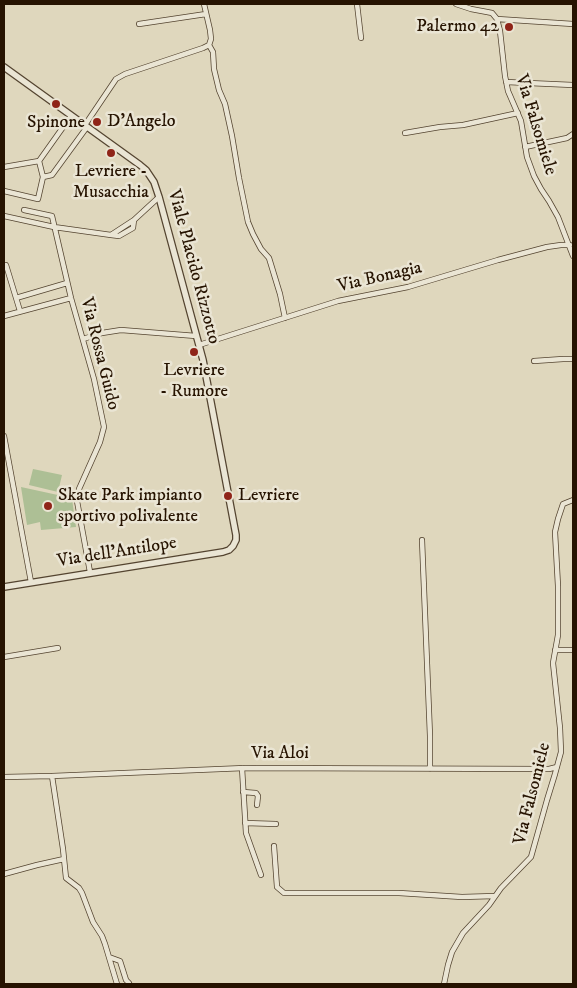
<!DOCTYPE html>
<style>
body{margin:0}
#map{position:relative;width:577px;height:988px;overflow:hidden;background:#dfd7bd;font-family:"IM FELL DW Pica",serif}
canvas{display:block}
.frame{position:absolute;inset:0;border:5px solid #261301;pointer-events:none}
</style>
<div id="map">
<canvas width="577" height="988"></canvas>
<div class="frame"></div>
</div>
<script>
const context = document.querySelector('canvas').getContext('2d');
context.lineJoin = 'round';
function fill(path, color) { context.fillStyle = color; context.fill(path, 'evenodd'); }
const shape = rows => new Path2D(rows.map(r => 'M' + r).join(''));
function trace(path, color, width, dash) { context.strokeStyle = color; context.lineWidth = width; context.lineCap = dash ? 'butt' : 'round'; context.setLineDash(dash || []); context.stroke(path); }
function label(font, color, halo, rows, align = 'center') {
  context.font = font + ' "IM FELL DW Pica",serif'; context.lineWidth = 5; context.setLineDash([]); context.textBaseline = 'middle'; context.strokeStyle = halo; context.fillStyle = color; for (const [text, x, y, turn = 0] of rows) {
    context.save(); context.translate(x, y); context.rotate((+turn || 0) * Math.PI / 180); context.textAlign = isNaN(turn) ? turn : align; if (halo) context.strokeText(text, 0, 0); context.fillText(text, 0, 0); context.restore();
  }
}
const green = shape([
 [33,469,62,475,58,492,29,485],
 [21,487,67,497,67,499,72,499,76,527,41,530,40,522,27,525]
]);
const minor = shape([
 [204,4,210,30,211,39,209,45,213,52,214,69,219,90,225,104,232,136,239,178,248,222,253,234,261,249,269,258,280,294,285,318],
 [357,4,361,38],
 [456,4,471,9,487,12,492,13,497,19,500,31,505,76,508,91,521,121,527,157,534,176,541,189,549,201,558,217,573,256],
 [497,19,573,24],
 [139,24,206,14],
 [506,82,573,85],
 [85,125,116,79,125,74,203,48,209,45],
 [405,133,440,127,463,125,518,113],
 [525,147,567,138,573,134],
 [4,167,39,161],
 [43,177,52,175,87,127],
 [4,191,38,199,43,177,39,161,71,116],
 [24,210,52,216,71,298,94,379,104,427,100,442,79,489,77,501,90,572],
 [4,216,54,227,111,235,134,220,159,197],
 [111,235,119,236,133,228,134,220],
 [4,265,6,265,20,311],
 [16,298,67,283],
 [4,316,71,298],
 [83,339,102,333,121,330,196,336],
 [199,345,338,301,408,287,498,260,547,247,561,245,570,245],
 [534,361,563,359,573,359],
 [4,436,31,582],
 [422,540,430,736,430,769],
 [555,650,573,650],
 [4,657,58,648],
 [242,768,246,833,261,875],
 [52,776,63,849,66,878,79,888,82,893,93,922,102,936,105,944,117,984],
 [4,777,52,776,245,768,549,769,557,767],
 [243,792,256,793,258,796,257,805],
 [245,823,276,824],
 [274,846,277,887,284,893,399,893,462,897,495,896],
 [4,874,37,865,64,859],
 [109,957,120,961,126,980,129,983],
 [444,984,448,965,452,952,463,933,489,905,501,888,531,857,547,800,555,774,561,752,560,728,553,663,558,635,558,586,555,532,558,519,563,504,573,500]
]);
const tertiary = shape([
 [4,67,140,165,146,170,154,182,159,197,203,360,236,535,236,540,233,546,229,550,223,552,4,587]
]);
const markers = [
 [509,27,5,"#8f2418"],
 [56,104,5,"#8f2418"],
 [97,122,5,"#8f2418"],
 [111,153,5,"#8f2418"],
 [194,352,5,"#8f2418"],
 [228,496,5,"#8f2418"],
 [48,506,5,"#8f2418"]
];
const poiNames = [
 ["Palermo 42",499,27,"right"],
 ["D'Angelo",107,122],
 ["Spinone",56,123,"center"],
 ["Levriere -",111,172,"center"],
 ["Musacchia",111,193,"center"],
 ["Levriere",194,371,"center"],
 ["- Rumore",194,392,"center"],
 ["Skate Park impianto",58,496],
 ["sportivo polivalente",58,517],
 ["Levriere",238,496]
];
const streetNames = [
 ["Via Falsomiele",535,125,73],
 ["Viale Placido Rizzotto",193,267,75],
 ["Via Bonagia",380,278,-13],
 ["Via Rossa Guido",99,354,76],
 ["Via dell'Antilope",117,553,-9],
 ["Via Aloi",280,754],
 ["Via Falsomiele",533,794,-76]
];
fill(green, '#adbf95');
trace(minor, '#544430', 6);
trace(tertiary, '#544430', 8);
trace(minor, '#eae5d4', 4.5);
trace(tertiary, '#eae5d4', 5.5);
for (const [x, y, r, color] of markers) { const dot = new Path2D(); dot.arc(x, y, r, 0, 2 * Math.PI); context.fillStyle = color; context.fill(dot); trace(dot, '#eae5d4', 2); }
label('18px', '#261301', '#eae5d4', poiNames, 'left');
label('18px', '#261301', '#eae5d4', streetNames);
</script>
